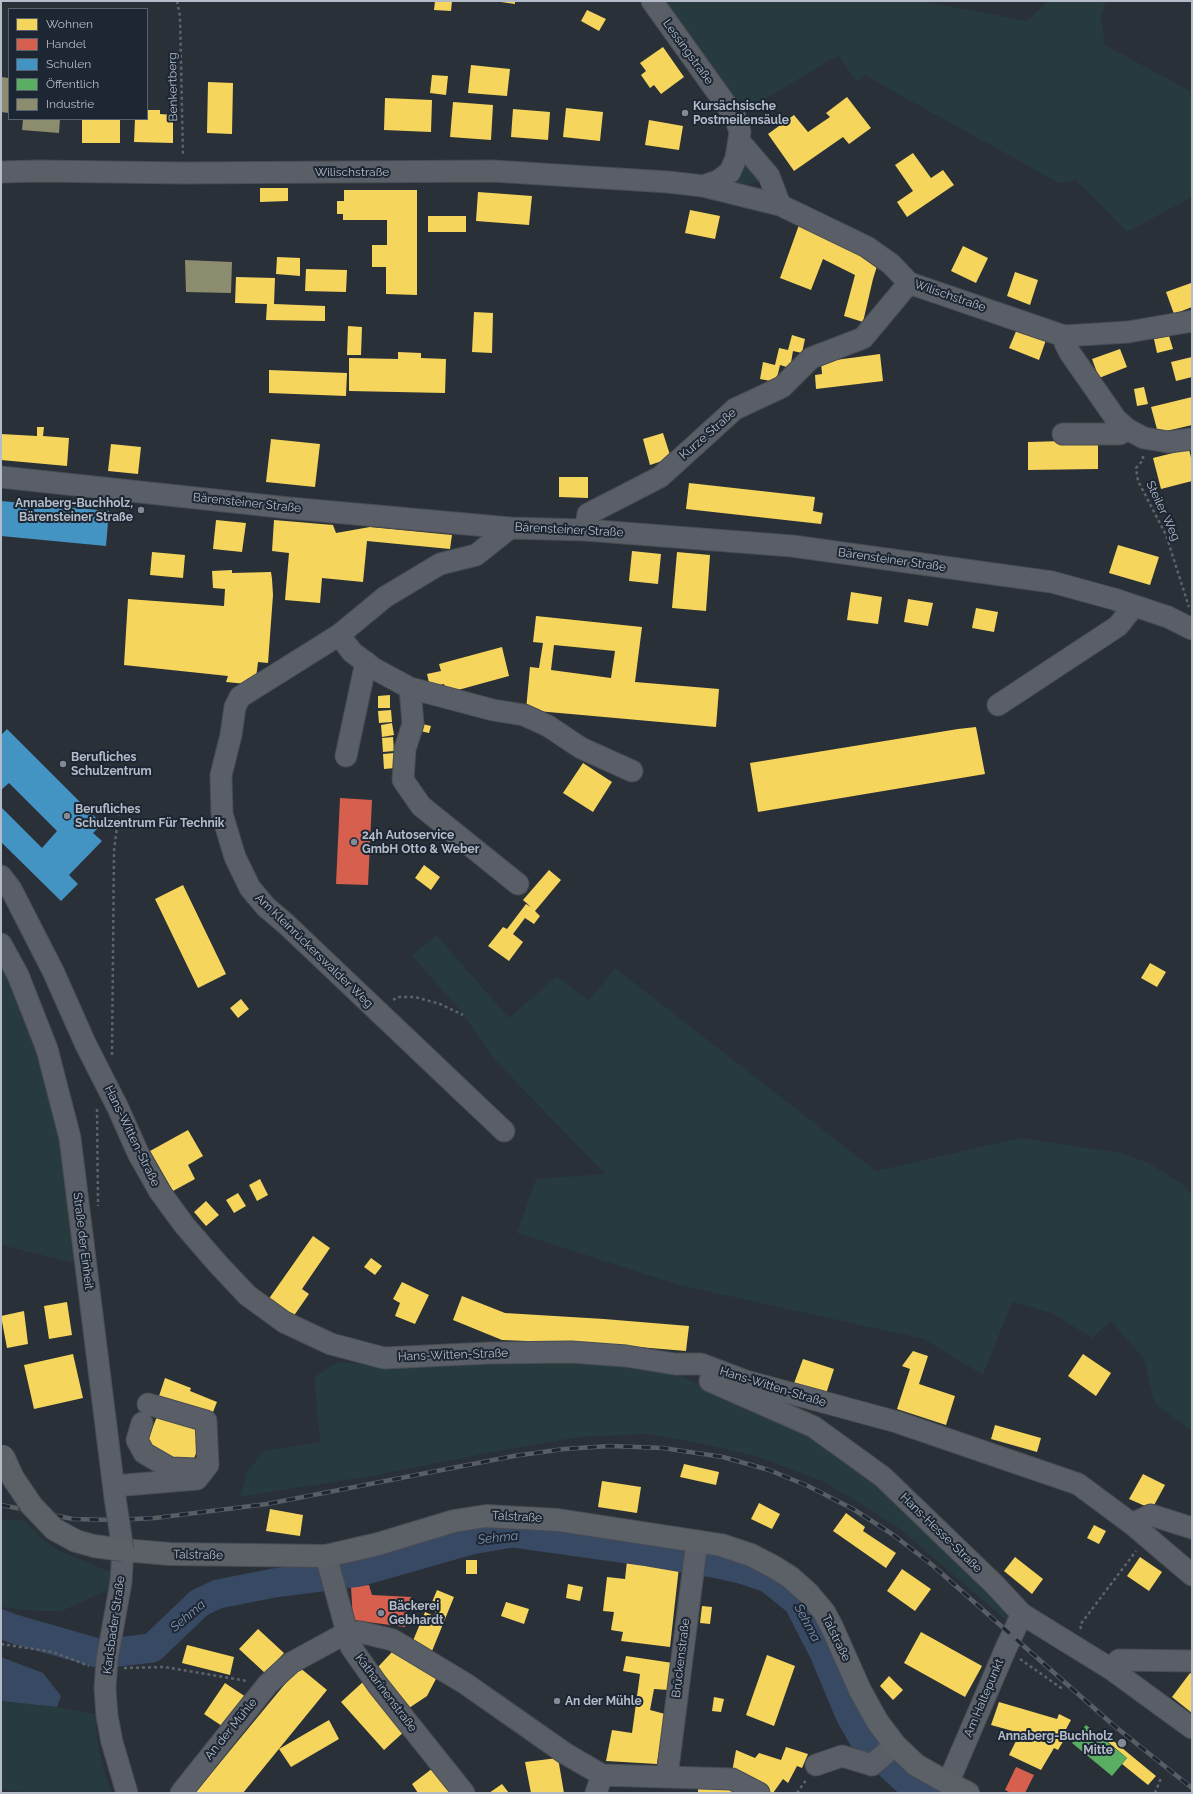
<!DOCTYPE html>
<meta charset="utf-8">
<style>
body{margin:0}
#map{position:relative;width:1193px;height:1794px;overflow:hidden;background:#2a3038;font-family:Raleway,sans-serif}
canvas{display:block}
.frame{position:absolute;inset:0;border:2px solid #b4bcc9;pointer-events:none}
.legend{position:absolute;left:8px;top:8px;width:140px;height:112px;box-sizing:border-box;background:#1d2633;border:1px solid #59626f;margin:0;padding:5px 7px;list-style:none;font-size:12px;color:#b4bcc9}
.legend li{display:flex;align-items:center;gap:8px;height:20px}
.legend b{width:20px;border:1px solid #59626f}
</style>
<div id="map">
<canvas width="1193" height="1794"></canvas>
<div class="frame"></div>
<ul class="legend">
<li><b style="height:11px;background:#f6d55c"></b>Wohnen</li>
<li><b style="height:11px;background:#d6604d"></b>Handel</li>
<li><b style="height:11px;background:#4393c3"></b>Schulen</li>
<li><b style="height:11px;background:#5aae61"></b>Öffentlich</li>
<li><b style="height:11px;background:#8c8c6e"></b>Industrie</li>
</ul>
</div>
<script>
const context = document.querySelector('canvas').getContext('2d');
context.lineJoin = 'round';
function fill(path, color) { context.fillStyle = color; context.fill(path, 'evenodd'); }
const shape = rows => new Path2D(rows.map(r => 'M' + r).join(''));
function trace(path, color, width, dash) { context.strokeStyle = color; context.lineWidth = width; context.lineCap = dash ? 'butt' : 'round'; context.setLineDash(dash || []); context.stroke(path); }
function label(font, color, halo, rows, align = 'center') {
  context.font = font + ' Raleway,sans-serif'; context.lineWidth = 4; context.setLineDash([]); context.textBaseline = 'middle'; context.strokeStyle = halo; context.fillStyle = color; for (const [text, x, y, turn = 0] of rows) {
    context.save(); context.translate(x, y); context.rotate((+turn || 0) * Math.PI / 180); context.textAlign = isNaN(turn) ? turn : align; if (halo) context.strokeText(text, 0, 0); context.fillText(text, 0, 0); context.restore();
  }
}
const green = shape([
 [661,1,921,1,1027,21,1048,1,1106,1,1101,17,1105,45,1192,92,1192,197,1127,232,1076,180,1059,183,864,75,857,82,838,55,741,114],
 [743,163,752,172,760,182,747,185,734,182],
 [436,935,509,1018,557,976,589,1001,615,968,876,1171,1020,1138,1122,1153,1149,1163,1183,1185,1192,1194,1192,1431,1155,1404,1144,1359,1111,1321,1092,1338,1052,1313,1012,1302,983,1375,924,1339,679,1285,517,1233,536,1179,605,1174,494,1059,460,1010,412,956],
 [1,944,47,1049,86,1266,1,1245],
 [338,1362,387,1366,542,1362,618,1365,676,1374,778,1420,835,1451,905,1508,1011,1614,1007,1621,899,1528,825,1482,758,1457,708,1445,648,1434,579,1437,504,1450,371,1476,240,1497,247,1471,265,1451,320,1442,314,1377],
 [1,1520,23,1520,42,1538,57,1550,115,1574,108,1590,62,1611,37,1611,1,1607],
 [1,1701,57,1707,95,1714,97,1739,104,1771,112,1793,31,1793,1,1789]
]);
const water = shape([
 [1,1657,43,1673,61,1696,57,1707,1,1701]
]);
const homes = shape([
 [435,1,452,1,451,11,434,10],
 [494,1,515,1,515,4],
 [587,10,606,19,599,31,581,21],
 [663,47,684,77,661,94,654,85,650,88,641,75,646,71,640,63],
 [471,65,510,69,507,96,468,93],
 [432,75,448,76,446,95,430,93],
 [208,82,233,83,232,134,207,133],
 [847,97,871,128,849,144,843,137,794,171,768,134,794,115,808,132,830,117,826,113],
 [385,98,432,100,431,132,384,130],
 [453,102,493,105,491,140,450,137],
 [566,108,603,112,600,141,563,137],
 [513,109,550,112,548,140,511,137],
 [147,110,160,110,160,114,173,115,173,143,134,142,135,119,147,119],
 [82,119,120,119,120,143,82,143],
 [649,120,683,126,679,150,645,145],
 [913,153,931,178,943,170,954,185,907,217,897,202,913,191,895,165],
 [260,188,288,188,288,201,260,202],
 [344,190,417,190,417,295,386,294,386,267,372,267,372,245,387,245,387,220,343,220,343,214,337,214,337,201,344,201],
 [478,192,532,196,529,225,476,221],
 [690,210,720,216,715,239,685,233],
 [428,216,466,216,466,232,428,232],
 [800,222,879,260,873,279,863,322,844,316,855,275,823,259,811,290,780,278],
 [963,246,988,258,976,283,951,271],
 [277,257,300,258,300,276,276,274],
 [306,269,347,270,346,292,305,291],
 [1015,272,1038,280,1030,305,1007,296],
 [236,277,275,278,274,304,325,306,325,321,266,320,267,304,235,303],
 [1191,283,1192,307,1174,314,1166,292],
 [474,312,493,313,492,353,472,352],
 [348,326,362,327,361,355,347,355],
 [1017,329,1046,340,1039,360,1009,348],
 [792,335,805,339,802,353,793,351,790,368,780,365,776,382,760,379,763,362,775,365,779,348,788,350],
 [1169,336,1173,349,1157,353,1154,339],
 [1120,349,1127,367,1099,378,1092,359],
 [398,352,421,353,421,358,446,359,445,393,349,391,349,358,398,359],
 [880,354,883,381,816,389,815,375,822,374,821,362],
 [1192,357,1192,377,1176,381,1171,362],
 [269,370,347,373,346,396,269,393],
 [1144,387,1148,404,1137,406,1134,389],
 [1192,397,1192,425,1158,433,1151,407],
 [37,427,44,427,43,436,69,438,67,466,1,460,1,434,37,436],
 [663,433,671,458,650,465,643,439],
 [271,439,320,444,315,487,266,482],
 [1098,440,1098,469,1028,470,1028,442],
 [111,444,141,447,138,474,108,471],
 [1189,449,1192,462,1192,481,1161,489,1153,458],
 [559,477,588,477,588,498,559,497],
 [689,483,815,497,813,511,823,513,821,524,686,509],
 [216,520,246,523,242,552,213,549],
 [274,520,333,525,336,533,370,527,452,535,450,549,367,541,363,582,322,578,320,603,285,600,289,553,272,551],
 [1118,545,1159,557,1150,585,1109,573],
 [632,551,661,554,658,584,629,581],
 [152,552,185,555,183,578,150,575],
 [677,552,710,555,706,611,672,608],
 [232,570,232,573,271,572,272,579,273,595,268,663,258,662,256,678,248,678,247,684,226,682,228,676,124,665,128,599,224,606,225,589,213,588,212,571],
 [851,592,882,597,878,624,847,620],
 [908,599,933,603,928,626,904,622],
 [976,608,998,612,994,632,972,628],
 [536,616,642,627,635,682,719,689,716,727,526,710,530,667,539,668,543,643,533,642],
 [554,645,615,651,611,678,551,670],
 [502,647,509,676,447,693,444,684,430,687,427,674,441,671,439,664],
 [390,695,390,708,378,708,378,696],
 [391,710,392,722,379,723,378,711],
 [392,723,394,735,382,737,381,725],
 [418,723,431,726,429,733,416,730],
 [976,727,985,774,758,812,750,763,958,729],
 [393,737,394,751,383,752,382,738],
 [394,753,395,768,384,769,383,754],
 [583,763,612,782,593,812,563,793],
 [424,865,440,877,431,890,415,878],
 [549,870,561,880,535,911,540,916,534,924,525,918,513,934,523,942,509,961,488,946,503,927,507,929,526,904,531,907,523,900],
 [183,885,226,974,198,988,155,899],
 [1150,963,1166,972,1157,987,1141,978],
 [241,999,249,1009,238,1018,230,1008],
 [188,1130,203,1156,188,1165,195,1179,173,1191,150,1151],
 [260,1179,268,1195,257,1201,249,1185],
 [238,1193,246,1206,234,1213,226,1200],
 [206,1201,219,1215,206,1226,194,1212],
 [313,1236,330,1248,302,1289,309,1294,293,1317,268,1300],
 [371,1258,382,1266,375,1275,364,1267],
 [402,1282,429,1295,415,1324,395,1316,400,1303,393,1299],
 [462,1296,505,1313,604,1319,689,1326,686,1351,602,1344,502,1340,453,1320],
 [67,1302,72,1335,49,1339,44,1306],
 [24,1311,28,1344,7,1348,1,1316],
 [913,1351,928,1356,919,1384,955,1396,946,1425,897,1409,910,1369,902,1366],
 [73,1354,83,1398,34,1409,24,1365],
 [1083,1354,1111,1373,1096,1396,1068,1376],
 [803,1359,834,1369,825,1397,793,1386],
 [165,1378,191,1388,190,1391,217,1402,211,1417,159,1396],
 [158,1414,204,1433,191,1466,145,1447],
 [995,1425,1041,1438,1037,1452,991,1439],
 [684,1464,719,1472,716,1485,680,1477],
 [1143,1474,1165,1485,1152,1509,1129,1499],
 [602,1481,641,1487,637,1513,598,1507],
 [759,1503,780,1514,772,1529,751,1519],
 [270,1509,303,1515,300,1536,266,1531],
 [846,1513,865,1527,863,1531,896,1553,886,1568,833,1531],
 [1094,1525,1106,1531,1099,1544,1087,1538],
 [1015,1557,1043,1579,1032,1594,1004,1571],
 [1140,1557,1162,1572,1149,1591,1127,1576],
 [466,1560,477,1560,477,1574,466,1574],
 [627,1561,679,1567,670,1647,621,1641,623,1632,611,1630,614,1612,603,1611,607,1577,625,1579],
 [902,1569,931,1589,915,1611,887,1591],
 [568,1584,583,1587,580,1601,566,1598],
 [437,1590,454,1597,432,1651,412,1643,425,1612,434,1616,438,1604,432,1602],
 [506,1602,529,1609,524,1624,501,1616],
 [702,1606,712,1607,710,1624,700,1623],
 [258,1629,284,1653,265,1673,239,1649],
 [921,1632,982,1666,965,1697,904,1663],
 [187,1645,234,1657,230,1675,182,1663],
 [392,1652,437,1677,427,1696,409,1708,378,1667],
 [767,1655,795,1666,774,1726,746,1715],
 [626,1656,673,1663,669,1690,654,1689,650,1710,665,1714,657,1764,606,1761,612,1730,632,1733,640,1674,623,1671],
 [299,1667,327,1690,243,1793,195,1793],
 [1190,1673,1192,1674,1192,1713,1172,1697],
 [889,1676,903,1690,893,1700,880,1686],
 [364,1681,406,1730,384,1750,341,1702],
 [225,1683,246,1697,225,1728,204,1714],
 [714,1697,724,1699,721,1712,712,1711],
 [999,1702,1057,1719,1059,1714,1071,1720,1065,1731,1068,1733,1058,1750,1054,1748,1041,1770,1009,1755,1020,1733,991,1725],
 [329,1720,339,1739,291,1767,279,1749],
 [1105,1734,1156,1776,1148,1785,1122,1764,1127,1758,1102,1737],
 [786,1747,808,1754,802,1768,797,1766,788,1783,783,1779,773,1793,769,1793,745,1774,732,1772,736,1750,755,1758,759,1753,781,1760],
 [558,1758,564,1793,531,1793,525,1762],
 [433,1768,454,1793,418,1793,412,1784],
 [502,1784,509,1793,489,1793],
 [698,1787,734,1787,734,1793,698,1793]
]);
const shops = shape([
 [340,798,372,800,368,885,336,884],
 [369,1585,372,1595,411,1597,405,1627,353,1620,351,1587],
 [1016,1767,1034,1775,1025,1793,1011,1793,1005,1790]
]);
const schools = shape([
 [1,501,109,511,106,546,1,536],
 [7,729,102,824,93,833,102,841,69,875,78,884,61,901,1,842,1,807,42,848,57,831,9,783,1,790,1,735]
]);
const public = shape([
 [1086,1725,1127,1758,1112,1776,1072,1743]
]);
const industry = shape([
 [1,77,9,78,9,113,1,112],
 [23,119,60,119,59,133,22,130],
 [185,260,232,262,231,293,186,292]
]);
const river = shape([
 [1,1624,14,1629,101,1654,152,1648,199,1603,218,1594,274,1583,359,1572,471,1540,512,1533,648,1552,718,1564,741,1569,768,1578,798,1602,824,1653,850,1715,866,1743,908,1782,930,1793]
]);
const path = shape([
 [177,1,180,16,183,156],
 [1143,456,1143,460,1136,468,1138,481,1166,535,1189,607],
 [393,1000,398,997,415,997,440,1004,463,1015],
 [112,1055,114,851,119,810],
 [97,1109,98,1206],
 [1081,1629,1080,1625,1136,1551],
 [1,1644,53,1652,89,1666],
 [1020,1659,1064,1690],
 [124,1668,165,1667,247,1681],
 [797,1793,806,1780],
 [1155,1793,1161,1778]
]);
const minor = shape([
 [652,1,735,117,740,132,736,158,730,172,718,181,703,186],
 [740,142,769,176,780,205],
 [1,172,39,171,184,173,493,171,668,182,703,186,780,205,867,247,891,264,909,283,1064,336,1128,332,1192,321],
 [1064,336,1065,343,1070,353,1116,419,1127,429,1144,438,1168,442,1192,439],
 [1063,434,1120,434,1127,429],
 [1,477,289,508,510,528,585,530,792,546,1052,582,1114,599,1168,617,1192,629],
 [585,530,588,514,660,477,735,409,782,387,811,358,863,338,909,283],
 [339,635,352,652,373,668,410,688,413,724,405,749,403,780,421,806,518,884],
 [410,688,493,710,524,715,548,726,581,748,632,771],
 [998,705,1118,626,1134,606],
 [346,756,366,662],
 [1,876,11,889,53,971,86,1045,118,1108,138,1153,160,1192,185,1226,217,1263,247,1295,284,1322,331,1344,384,1358,489,1353,571,1352,626,1356,675,1364,701,1364,746,1381,897,1422,1078,1484,1132,1524,1151,1515,1192,1528],
 [1,944,18,975,47,1049,70,1138,115,1498],
 [504,1131,286,924,266,907,250,888,235,857,222,814,221,775,231,735,235,707,240,697,339,635,385,597,440,564,476,555,510,528],
 [710,1381,814,1427,883,1477,994,1584,1022,1614,1111,1669,1192,1728],
 [142,1423,137,1440,144,1453,170,1468,196,1469],
 [114,1486,197,1479,208,1465,206,1421,148,1404],
 [1132,1524,1192,1575],
 [326,1556,351,1647,377,1684,464,1793],
 [121,1582,123,1550],
 [1111,1669,1119,1660,1192,1661],
 [112,1742,127,1793],
 [816,1765,842,1756,872,1765,895,1745],
 [667,1776,697,1541],
 [948,1783,1006,1648,1022,1614],
 [181,1793,268,1684,291,1663,348,1632,360,1632,393,1640,466,1684,566,1754,602,1775,732,1779,759,1793],
 [596,1793,602,1775]
]);
const major = shape([
 [123,1550,170,1554,326,1556,378,1544,454,1521,486,1516,558,1520,721,1545,751,1555,774,1567,790,1577,808,1593,824,1612,832,1627,860,1690,877,1721,895,1745,916,1765,948,1783,968,1793]
]);
const rail = shape([
 [1,1505,73,1519,113,1520,155,1518,267,1504,514,1456,564,1449,610,1446,663,1448,723,1457,769,1470,808,1486,853,1509,892,1534,931,1564,1112,1724,1192,1788]
]);
const minorBridge = shape([
 [115,1498,123,1550],
 [112,1742,107,1716,105,1688,107,1660,121,1582]
]);
const majorBridge = shape([
 [3,1456,13,1478,32,1506,54,1529,76,1541,94,1546,123,1550]
]);
const markers = [
 [685,113,4,"#848b96"],
 [141,510,4,"#848b96"],
 [63,764,4,"#848b96"],
 [67,816,4,"#848b96"],
 [354,842,4,"#848b96"],
 [381,1613,4,"#848b96"],
 [557,1701,4,"#848b96"],
 [1122,1743,5,"#848b96"]
];
const streetNames = [
 ["Lessingstraße",688,52,54],
 ["Benkertberg",173,87,-91],
 ["Wilischstraße",352,172],
 ["Wilischstraße",950,296,19],
 ["Kurze Straße",708,434,-41],
 ["Bärensteiner Straße",247,503,6],
 ["Steiler Weg",1163,511,65],
 ["Bärensteiner Straße",569,530,3],
 ["Bärensteiner Straße",892,560,8],
 ["Am Kleinrückerswalder Weg",314,951,44],
 ["Hans-Witten-Straße",132,1136,64],
 ["Straße der Einheit",83,1241,83],
 ["Hans-Witten-Straße",453,1355,-2],
 ["Hans-Witten-Straße",773,1387,17],
 ["Talstraße",517,1517,3],
 ["Hans-Hesse-Straße",941,1533,44],
 ["Talstraße",198,1555,1],
 ["Karlsbader Straße",114,1625,-82],
 ["Talstraße",836,1638,64],
 ["Brückenstraße",681,1658,-83],
 ["Katharinenstraße",386,1693,53],
 ["Am Haltepunkt",984,1698,-67],
 ["An der Mühle",231,1729,-51]
];
const poiNames = [
 ["Kursächsische",693,106],
 ["Postmeilensäule",693,120],
 ["Annaberg-Buchholz,",133,503,"right"],
 ["Bärensteiner Straße",133,517,"right"],
 ["Berufliches",71,757],
 ["Schulzentrum",71,771],
 ["Berufliches",75,809],
 ["Schulzentrum Für Technik",75,823],
 ["24h Autoservice",362,835],
 ["GmbH Otto & Weber",362,849],
 ["Bäckerei",389,1606],
 ["Gebhardt",389,1620],
 ["An der Mühle",565,1701],
 ["Annaberg-Buchholz",1113,1736,"right"],
 ["Mitte",1113,1750,"right"]
];
const waterNames = [
 ["Sehma",498,1538,-6],
 ["Sehma",188,1616,-40],
 ["Sehma",807,1623,62]
];
fill(green, '#273a3e');
fill(water, '#384963');
fill(homes, '#f6d55c');
fill(shops, '#d6604d');
fill(schools, '#4393c3');
fill(public, '#5aae61');
fill(industry, '#8c8c6e');
trace(river, '#384963', 29);
trace(minor, '#484c53', 23);
trace(major, '#484c55', 24);
trace(path, '#5d636a', 2.5, [3, 3]);
trace(minor, '#5a5e66', 21);
trace(major, '#5c6168', 22);
trace(rail, '#595d64', 4.5);
trace(rail, '#1d2633', 3, [9]);
trace(minorBridge, '#484c53', 23, []);
trace(majorBridge, '#484c55', 24, []);
trace(minorBridge, '#5a5e66', 21);
trace(majorBridge, '#5c6168', 22);
for (const [x, y, r, color] of markers) { const dot = new Path2D(); dot.arc(x, y, r, 0, 2 * Math.PI); context.fillStyle = color; context.fill(dot); trace(dot, '#1d2633', 1.5); }
label('12px', '#b4bcc9', '#1d2633', streetNames);
label('bold 12px', '#b4bcc9', '#1d2633', poiNames, 'left');
label('italic 13px', '#7c92b1', '#1d2633', waterNames);
</script>
